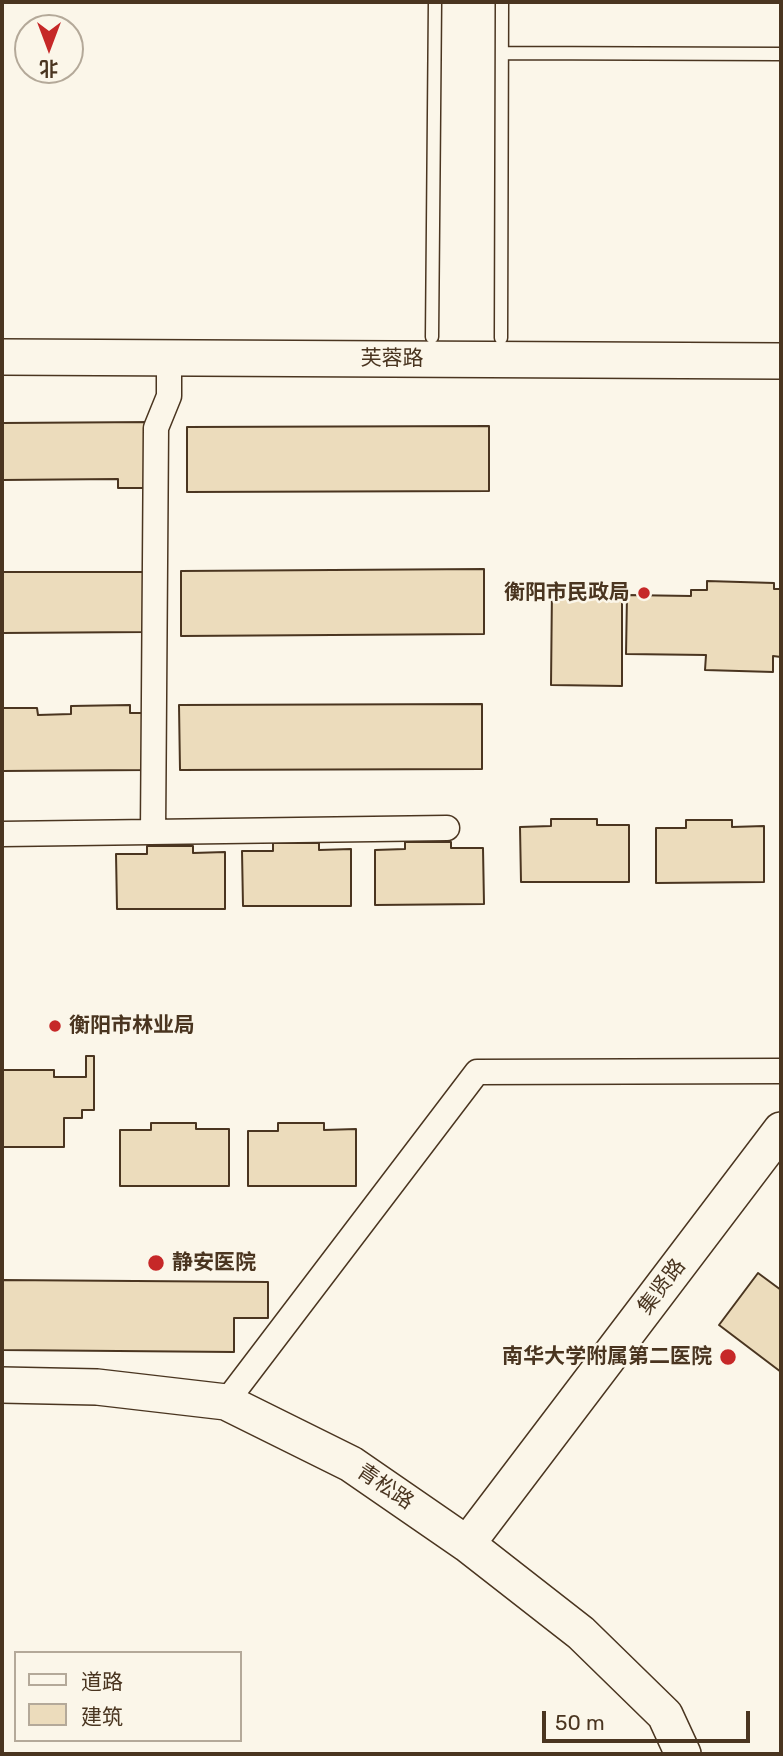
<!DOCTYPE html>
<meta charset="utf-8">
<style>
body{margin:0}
#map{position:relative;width:783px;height:1756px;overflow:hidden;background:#fbf6e9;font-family:Rubik,"Noto Sans SC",sans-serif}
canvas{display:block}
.frame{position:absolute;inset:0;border:4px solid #4a3520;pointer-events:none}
.legend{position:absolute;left:14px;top:1651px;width:228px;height:91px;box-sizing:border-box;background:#fbf6e9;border:2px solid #b4a999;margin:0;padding:9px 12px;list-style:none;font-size:21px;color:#4a3520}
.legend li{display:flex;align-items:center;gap:14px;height:35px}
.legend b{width:35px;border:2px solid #b4a999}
.north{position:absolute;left:14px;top:14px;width:70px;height:70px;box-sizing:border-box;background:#fbf6e9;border:2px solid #b4a999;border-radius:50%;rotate:180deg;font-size:19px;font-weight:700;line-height:28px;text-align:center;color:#4a3520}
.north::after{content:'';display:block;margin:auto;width:24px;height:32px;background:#c62828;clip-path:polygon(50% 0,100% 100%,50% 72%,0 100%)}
.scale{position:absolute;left:542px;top:1711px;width:208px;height:32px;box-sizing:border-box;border:4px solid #4a3520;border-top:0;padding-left:9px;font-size:21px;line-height:24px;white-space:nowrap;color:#4a3520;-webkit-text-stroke:5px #fbf6e9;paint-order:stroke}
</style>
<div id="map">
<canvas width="783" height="1756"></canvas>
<div class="frame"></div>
<ul class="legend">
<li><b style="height:9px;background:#fbf6e9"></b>道路</li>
<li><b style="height:19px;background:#ecdcbc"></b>建筑</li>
</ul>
<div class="north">北</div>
<div class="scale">50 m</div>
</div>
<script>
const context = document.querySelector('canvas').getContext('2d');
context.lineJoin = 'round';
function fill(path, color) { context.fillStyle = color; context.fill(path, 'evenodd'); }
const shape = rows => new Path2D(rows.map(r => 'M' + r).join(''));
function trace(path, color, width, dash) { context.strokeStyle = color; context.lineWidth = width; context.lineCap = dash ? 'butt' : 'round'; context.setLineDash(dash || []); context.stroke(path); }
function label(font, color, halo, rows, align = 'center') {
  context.font = font + ' Rubik,"Noto Sans SC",sans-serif'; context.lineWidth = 5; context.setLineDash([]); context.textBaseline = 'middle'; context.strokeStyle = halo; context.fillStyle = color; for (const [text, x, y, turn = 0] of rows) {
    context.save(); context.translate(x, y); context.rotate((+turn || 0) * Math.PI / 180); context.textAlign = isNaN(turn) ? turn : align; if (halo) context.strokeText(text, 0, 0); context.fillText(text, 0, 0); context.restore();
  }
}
const building = shape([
 [152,422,152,488,118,488,118,479,2,480,2,423,152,422],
 [489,426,489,491,187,492,187,427,489,426],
 [484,569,484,634,181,636,181,571,484,569],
 [2,572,146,572,146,632,2,633,2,572],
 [707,581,774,583,774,589,781,589,781,657,773,656,773,672,705,670,706,655,626,654,627,595,691,596,691,590,707,590,707,581],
 [552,588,622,588,622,686,551,685,552,588],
 [482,704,482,769,180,770,179,705,482,704],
 [130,705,130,713,147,713,147,770,2,771,2,708,37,708,38,715,71,714,71,706,130,705],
 [551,819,597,819,597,825,629,825,629,882,521,882,520,827,551,826,551,819],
 [686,820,732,820,732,827,764,826,764,882,656,883,656,828,686,828,686,820],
 [405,842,451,842,451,848,483,848,484,904,375,905,375,850,405,849,405,842],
 [273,843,319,843,319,850,351,849,351,906,243,906,242,851,273,851,273,843],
 [147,846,193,846,193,853,225,852,225,909,117,909,116,854,147,854,147,846],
 [86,1056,94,1056,94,1110,82,1110,82,1118,64,1118,64,1147,2,1147,2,1070,54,1070,54,1077,86,1077,86,1056],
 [151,1123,196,1123,196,1129,229,1129,229,1186,120,1186,120,1130,151,1130,151,1123],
 [278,1123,324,1123,324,1130,356,1129,356,1186,248,1186,248,1131,278,1131,278,1123],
 [758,1273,781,1290,781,1372,719,1325,758,1273],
 [2,1280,268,1282,268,1318,234,1318,234,1352,2,1350,2,1280]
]);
const lane = shape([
 [502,53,781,54],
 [432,337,435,2],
 [501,338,502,2]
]);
const street = shape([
 [153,832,156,428,169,396,169,357],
 [2,834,447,828],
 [226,1402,477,1072,781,1071]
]);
const secondary = shape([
 [2,357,781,361],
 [2,1385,97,1387,226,1402,351,1464,467,1544,581,1633,665,1715,683,1754],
 [467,1544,781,1130]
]);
const markers = [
 [644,593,7,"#c62828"],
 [55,1026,7,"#c62828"],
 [156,1263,9,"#c62828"],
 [728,1357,9,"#c62828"]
];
const streetNames = [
 ["芙蓉路",392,359],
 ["集贤路",662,1287,-53],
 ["青松路",385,1487,34]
];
const poiNames = [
 ["衡阳市民政局",630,593],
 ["衡阳市林业局",69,1026,"left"],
 ["静安医院",172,1263,"left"],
 ["南华大学附属第二医院",712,1357]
];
fill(building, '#ecdcbc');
trace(building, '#4a3520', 2);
trace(lane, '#4a3520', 15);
trace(street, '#4a3520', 27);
trace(secondary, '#4a3520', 38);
trace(lane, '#fbf6e9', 12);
trace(street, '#fbf6e9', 24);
trace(secondary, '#fbf6e9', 35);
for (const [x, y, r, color] of markers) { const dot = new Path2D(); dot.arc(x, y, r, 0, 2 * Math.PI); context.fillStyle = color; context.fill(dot); trace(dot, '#fbf6e9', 2.5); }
label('21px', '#4a3520', '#fbf6e9', streetNames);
label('bold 21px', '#4a3520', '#fbf6e9', poiNames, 'right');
</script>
